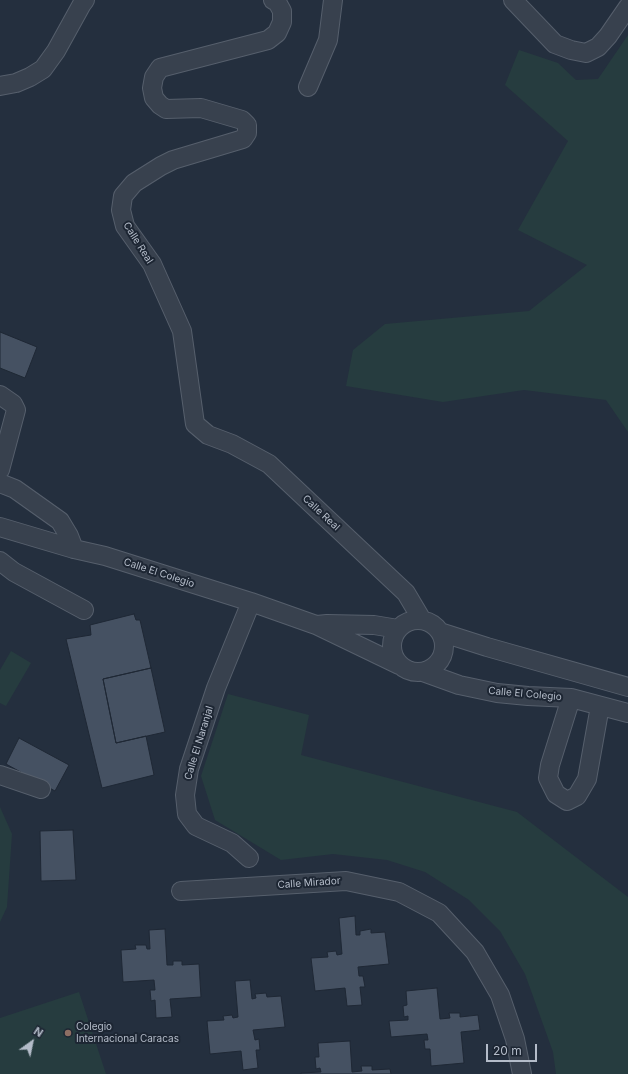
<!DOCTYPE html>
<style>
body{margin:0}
#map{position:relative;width:628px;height:1074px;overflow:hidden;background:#242f3e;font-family:Inter,sans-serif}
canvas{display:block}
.north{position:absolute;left:12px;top:1022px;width:40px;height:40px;-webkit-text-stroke:3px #1d2633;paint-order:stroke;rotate:33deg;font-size:11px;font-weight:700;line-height:16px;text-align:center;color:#b4bcc9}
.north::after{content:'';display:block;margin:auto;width:14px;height:18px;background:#b4bcc9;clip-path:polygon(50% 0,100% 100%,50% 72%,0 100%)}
.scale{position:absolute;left:486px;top:1044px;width:51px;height:18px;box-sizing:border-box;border:2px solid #b4bcc9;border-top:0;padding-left:5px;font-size:12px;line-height:14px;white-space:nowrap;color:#b4bcc9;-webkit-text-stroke:3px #1d2633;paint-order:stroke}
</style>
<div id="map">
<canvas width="628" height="1074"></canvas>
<div class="north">N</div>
<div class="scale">20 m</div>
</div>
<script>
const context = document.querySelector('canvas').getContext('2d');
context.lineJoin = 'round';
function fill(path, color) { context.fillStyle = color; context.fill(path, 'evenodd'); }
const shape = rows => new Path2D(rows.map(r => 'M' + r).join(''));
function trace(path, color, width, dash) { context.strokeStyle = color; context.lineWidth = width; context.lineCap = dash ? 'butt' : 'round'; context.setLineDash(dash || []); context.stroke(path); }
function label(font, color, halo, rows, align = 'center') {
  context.font = font + ' Inter,sans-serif'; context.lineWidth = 4; context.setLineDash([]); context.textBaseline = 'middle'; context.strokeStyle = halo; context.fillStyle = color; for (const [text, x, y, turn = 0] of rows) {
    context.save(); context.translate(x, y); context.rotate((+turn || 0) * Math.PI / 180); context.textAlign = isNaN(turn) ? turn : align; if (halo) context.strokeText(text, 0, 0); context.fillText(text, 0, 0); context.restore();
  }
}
const green = shape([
 [628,35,628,432,606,400,524,390,443,402,346,386,353,350,385,324,529,311,587,265,518,230,568,141,505,85,519,50,558,63,576,80,598,79],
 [11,651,31,663,6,706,0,703,0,670],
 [228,694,309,715,301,755,517,812,628,897,628,1074,556,1074,553,1052,525,974,500,931,469,900,425,872,387,860,333,854,281,860,215,820,201,776],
 [0,807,12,834,7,907,0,922],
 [79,992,106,1074,0,1074,0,1018]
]);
const building = shape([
 [0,332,37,347,25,378,0,368,0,332],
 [134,614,136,620,140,620,151,668,103,679,116,743,146,736,154,775,102,788,66,639,91,635,90,625,134,614],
 [151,668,165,732,116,743,103,679,151,668],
 [19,738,69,765,55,791,6,764,19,738],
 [73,830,76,880,41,881,40,831,73,830],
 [355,916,356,935,360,935,360,931,371,929,371,933,385,932,389,964,358,967,359,976,363,976,365,987,360,987,362,1005,347,1006,345,988,315,991,311,958,328,957,327,952,336,951,337,955,342,954,339,918,355,916],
 [165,929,167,965,173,965,173,961,182,961,182,965,199,964,201,997,170,999,172,1017,156,1018,155,1000,151,1001,150,990,155,990,154,980,123,982,121,950,136,949,135,945,146,945,147,949,150,949,149,930,165,929],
 [250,980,252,999,256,998,255,994,266,993,267,997,281,996,285,1027,253,1030,255,1040,259,1039,260,1050,256,1050,258,1068,243,1070,241,1051,210,1054,207,1021,224,1020,223,1016,232,1015,233,1018,238,1017,235,981,250,980],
 [437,988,440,1019,450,1018,449,1013,460,1013,460,1017,478,1015,480,1030,461,1032,464,1063,431,1066,430,1049,425,1049,424,1040,428,1040,427,1034,391,1037,389,1021,408,1020,408,1016,404,1017,403,1006,407,1005,406,991,437,988],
 [350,1041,352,1072,362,1071,361,1066,372,1066,372,1070,390,1069,391,1074,301,1074,301,1073,321,1072,320,1068,316,1069,315,1057,319,1057,318,1043,350,1041]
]);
const minor = shape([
 [273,0,277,2,282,11,282,22,277,33,268,40,160,68,154,77,152,88,154,98,160,105,166,109,201,108,242,120,247,125,247,133,243,139,173,160,161,166,134,183,123,196,121,210,125,226,152,264,182,331,195,424,208,435,232,444,269,464,406,593,422,620],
 [513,0,555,44,571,50,586,53,598,47,608,36,628,7],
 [0,86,16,83,30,77,43,69,56,51,82,4,85,0],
 [308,87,328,40,333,0],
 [0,395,13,404,16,410,0,470],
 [0,483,15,489,60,521,69,536,74,549],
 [0,527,74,549,105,556,251,602,316,625,399,665],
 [0,561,14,572,84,610],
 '392 646a26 26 0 1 1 52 0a26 26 0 1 1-52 0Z',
 [317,625,327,624,374,625,398,629],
 [440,632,487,647,628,687],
 [423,672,459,685,497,693,528,696,571,698,628,713],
 [571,698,550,765,548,778,556,794,567,801,577,796,587,779,600,706],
 [0,775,41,789],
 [249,858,232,843,196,826,187,814,185,795,189,769,216,688,251,602],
 [181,891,346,881,399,892,439,913,475,952,500,995,515,1039,522,1074]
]);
const markers = [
 [68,1033,4,"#8d6e63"]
];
const streetNames = [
 ["Calle Real",138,243,58],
 ["Calle Real",321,513,43],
 ["Calle El Colegio",159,573,18],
 ["Calle El Colegio",525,694,5],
 ["Calle El Naranjal",199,743,-73],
 ["Calle Mirador",309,883,-4]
];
const poiNames = [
 ["Colegio",76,1027],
 ["Internacional Caracas",76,1039]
];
fill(green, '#263c3f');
fill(building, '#455162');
trace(building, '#1f2835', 1);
trace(minor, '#565f6c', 20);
trace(minor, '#38414e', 18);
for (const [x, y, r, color] of markers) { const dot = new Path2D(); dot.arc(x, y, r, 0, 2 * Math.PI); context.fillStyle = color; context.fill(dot); trace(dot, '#1d2633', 1.5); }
label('10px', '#b4bcc9', '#1d2633', streetNames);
label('10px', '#b4bcc9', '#1d2633', poiNames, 'left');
</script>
